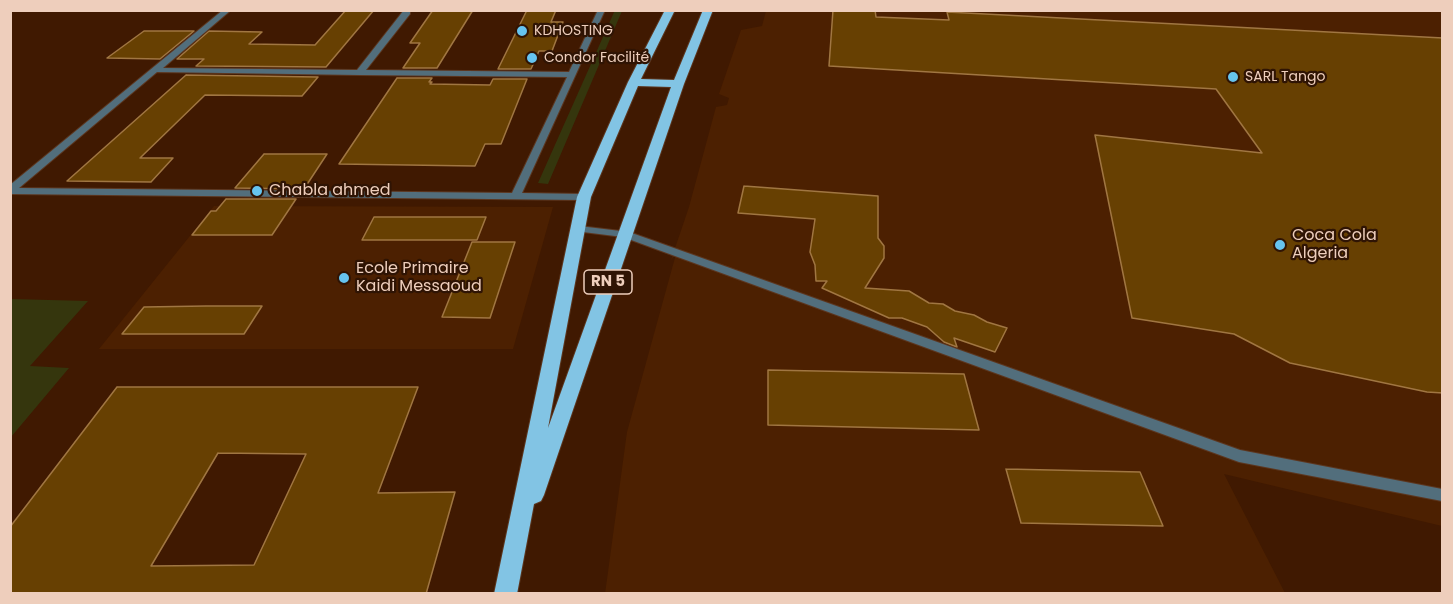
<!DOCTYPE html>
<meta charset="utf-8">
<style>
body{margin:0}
#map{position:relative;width:1453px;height:604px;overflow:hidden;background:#401901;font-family:Poppins,sans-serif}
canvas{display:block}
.frame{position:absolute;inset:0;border:12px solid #eecebc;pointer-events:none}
</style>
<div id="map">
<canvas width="1453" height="604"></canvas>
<div class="frame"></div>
</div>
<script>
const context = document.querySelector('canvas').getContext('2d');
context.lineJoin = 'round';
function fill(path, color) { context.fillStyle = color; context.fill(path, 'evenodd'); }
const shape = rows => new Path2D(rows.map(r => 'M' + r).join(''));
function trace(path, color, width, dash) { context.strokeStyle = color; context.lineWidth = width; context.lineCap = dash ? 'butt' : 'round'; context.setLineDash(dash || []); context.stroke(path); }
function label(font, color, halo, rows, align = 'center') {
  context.font = font + ' Poppins,sans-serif'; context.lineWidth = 4.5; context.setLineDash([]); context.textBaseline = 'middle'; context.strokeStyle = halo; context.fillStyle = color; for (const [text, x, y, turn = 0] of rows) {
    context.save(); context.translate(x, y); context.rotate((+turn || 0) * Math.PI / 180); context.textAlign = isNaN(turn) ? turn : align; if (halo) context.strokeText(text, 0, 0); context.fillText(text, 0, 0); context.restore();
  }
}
const built = shape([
 [766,11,1442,11,1442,526,1224,474,1285,593,605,594,627,432,676,254,671,260,689,207,716,107,727,105,729,98,719,94,741,30,762,26],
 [214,206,553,207,513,349,99,349]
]);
const green = shape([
 [615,10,622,11,548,184,538,183],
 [11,299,88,301,30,366,69,368,11,437]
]);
const building = shape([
 [346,10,374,10,326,67,196,66,204,59,177,59,209,31,262,32,249,44,315,45,346,10],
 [433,10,473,10,437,68,403,68,420,43,410,43,433,10],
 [527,10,556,10,551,22,563,22,552,51,539,51,531,69,498,69,527,10],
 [833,10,875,10,876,17,949,20,947,12,1443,38,1443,393,1427,392,1290,363,1234,334,1132,318,1095,135,1262,153,1216,89,829,66,833,10],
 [144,31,194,31,160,59,107,58,144,31],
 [186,75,318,77,302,96,205,95,140,158,173,158,151,182,67,181,186,75],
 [397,78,432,78,429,82,432,82,430,84,490,85,493,79,527,79,501,144,485,144,475,166,339,164,397,78],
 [264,154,327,154,304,189,235,188,264,154],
 [744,186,878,196,878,238,884,246,884,258,865,288,909,291,929,303,943,304,955,311,974,315,987,322,1007,328,995,352,954,338,957,347,944,342,927,327,902,318,889,318,822,288,827,281,816,281,815,265,810,252,815,219,738,213,744,186],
 [226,199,296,199,272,235,192,235,211,211,216,211,226,199],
 [374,217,486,217,477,240,362,240,374,217],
 [472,242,515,242,490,318,442,317,472,242],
 [206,306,262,306,244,334,122,334,144,307,206,306],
 [768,370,964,374,979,430,768,425,768,370],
 [117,387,418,387,378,493,455,492,426,594,10,594,10,527,117,387],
 [218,453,306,454,254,565,151,566,218,453],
 [1006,469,1140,472,1163,526,1021,523,1006,469]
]);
const minor = shape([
 [223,10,231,10,163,68,357,70,404,10,410,10,410,14,366,70,569,72,598,10,605,10,522,193,584,194,589,197,584,200,10,194,10,185,223,10],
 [157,72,359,75,567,77,512,193,19,188,157,72],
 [579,226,629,232,1240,450,1442,489,1442,501,1239,462,623,237,575,231,574,229,575,227,579,226]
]);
const trunk = shape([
 [665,10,675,10,641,79,674,80,703,10,713,10,684,84,544,495,541,501,534,504,517,594,494,594,577,197,628,82,665,10],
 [638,86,671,87,548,428,591,197,638,86]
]);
const markers = [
 [522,31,6,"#66c4ef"],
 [532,58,6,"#66c4ef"],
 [1233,77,6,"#66c4ef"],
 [257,191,6,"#66c4ef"],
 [1280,245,6,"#66c4ef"],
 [344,278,6,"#66c4ef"]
];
const farPoinames = [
 ["KDHOSTING",534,31],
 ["Condor Facilité",544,58],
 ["SARL Tango",1245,77]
];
const shields = [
 [608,282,48]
];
const shieldNames = [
 ["RN 5",608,282]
];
const poiNames = [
 ["Chabla ahmed",269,191],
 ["Coca Cola",1292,236],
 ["Algeria",1292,254],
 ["Ecole Primaire",356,269],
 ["Kaidi Messaoud",356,287]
];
fill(built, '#4c2001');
fill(green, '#35360d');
fill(building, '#674002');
trace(building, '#a07642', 1.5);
trace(minor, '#5c361f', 2);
trace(trunk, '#5c361f', 2);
fill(minor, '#526e7c');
fill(trunk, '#82c4e4');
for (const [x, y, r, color] of markers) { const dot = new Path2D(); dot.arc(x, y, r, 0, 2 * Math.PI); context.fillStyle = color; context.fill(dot); trace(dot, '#2f1404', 2); }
label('14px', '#eecebc', '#2f1404', farPoinames, 'left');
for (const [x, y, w] of shields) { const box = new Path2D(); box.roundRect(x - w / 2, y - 12, w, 24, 4.5); context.fillStyle = '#2f1404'; context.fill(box); trace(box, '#eecebc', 1.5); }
label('bold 15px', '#eecebc', null, shieldNames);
label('16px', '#eecebc', '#2f1404', poiNames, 'left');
</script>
